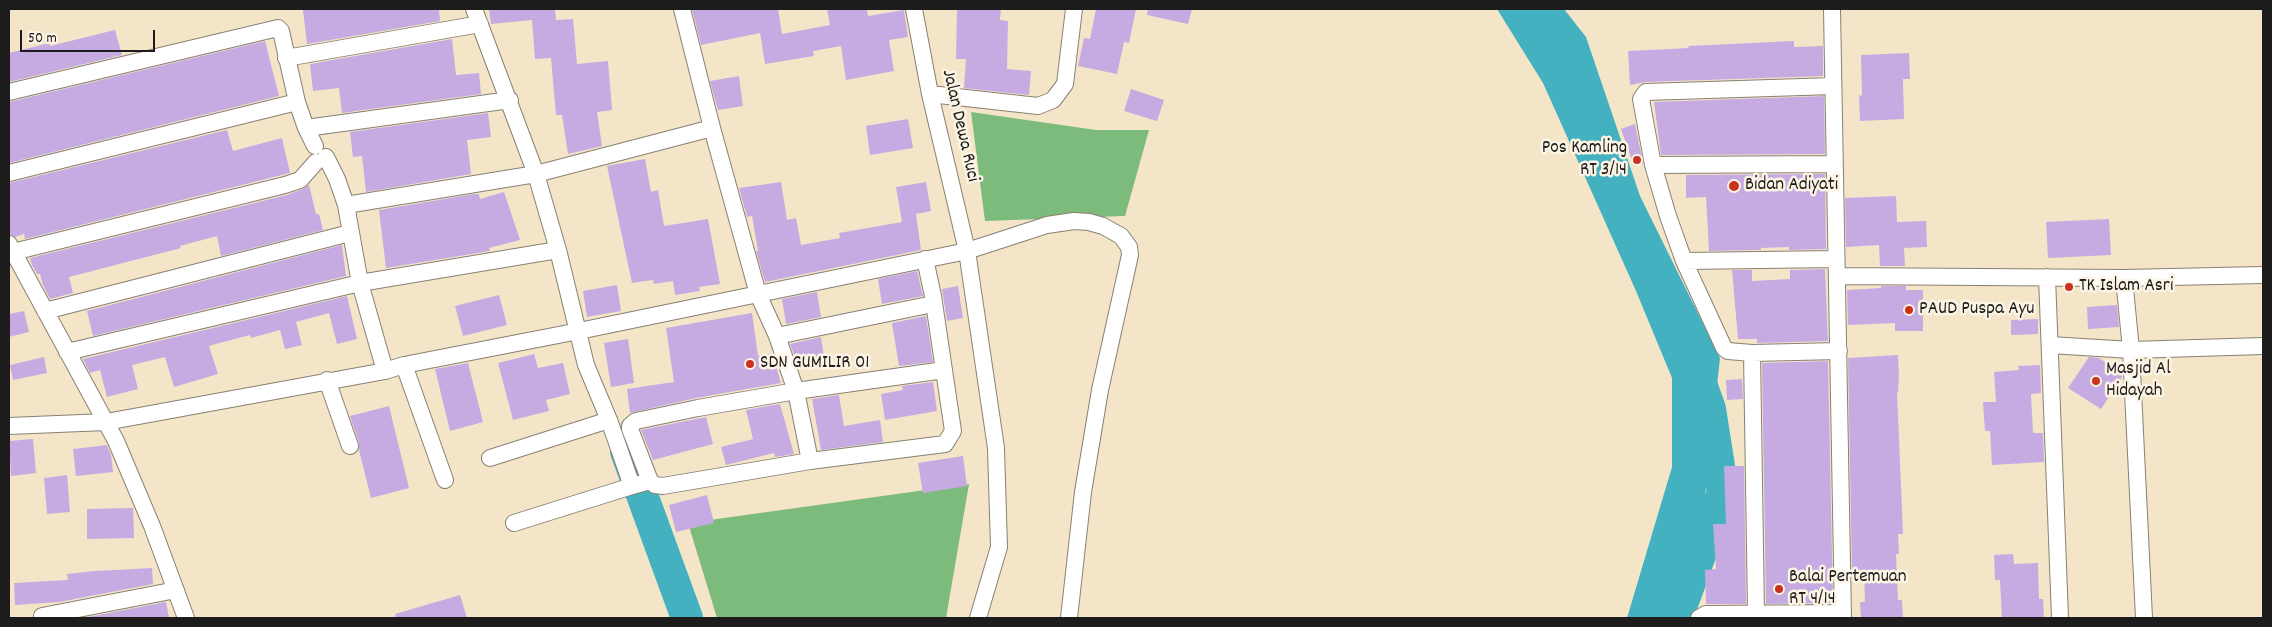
<!DOCTYPE html>
<style>
body{margin:0}
#map{position:relative;width:2272px;height:627px;overflow:hidden;background:#f4e5c8;font-family:Dekko,sans-serif}
canvas{display:block}
.frame{position:absolute;inset:0;border:10px solid #1c1c1c;pointer-events:none}
.scale{position:absolute;left:20px;top:30px;width:135px;height:22px;box-sizing:border-box;border:2px solid #1c1c1c;border-top:0;padding-left:6px;font-size:15px;line-height:18px;white-space:nowrap;color:#1c1c1c;-webkit-text-stroke:4px #fcf5e5;paint-order:stroke}
</style>
<div id="map">
<canvas width="2272" height="627"></canvas>
<div class="frame"></div>
<div class="scale">50 m</div>
</div>
<script>
const context = document.querySelector('canvas').getContext('2d');
context.lineJoin = 'round';
function fill(path, color) { context.fillStyle = color; context.fill(path, 'evenodd'); }
const shape = rows => new Path2D(rows.map(r => 'M' + r).join(''));
function trace(path, color, width, dash) { context.strokeStyle = color; context.lineWidth = width; context.lineCap = dash ? 'butt' : 'round'; context.setLineDash(dash || []); context.stroke(path); }
function label(font, color, halo, rows, align = 'center') {
  context.font = font + ' Dekko,sans-serif'; context.lineWidth = 5; context.setLineDash([]); context.textBaseline = 'middle'; context.strokeStyle = halo; context.fillStyle = color; for (const [text, x, y, turn = 0] of rows) {
    context.save(); context.translate(x, y); context.rotate((+turn || 0) * Math.PI / 180); context.textAlign = isNaN(turn) ? turn : align; if (halo) context.strokeText(text, 0, 0); context.fillText(text, 0, 0); context.restore();
  }
}
const forest = shape([
 [971,112,1096,130,1149,130,1125,216,985,221],
 [969,484,946,618,717,618,688,523]
]);
const water = shape([
 [1497,9,1564,9,1586,37,1640,196,1720,358,1700,543,1679,618,1627,618,1672,467,1672,378,1636,291,1543,83]
]);
const river = shape([
 [626,451,687,618],
 [1677,618,1723,492,1710,409,1701,384]
]);
const building = shape([
 [318,9,439,9,440,21,307,44,303,10],
 [489,9,555,9,556,20,573,19,577,64,608,61,612,110,597,112,602,146,568,154,562,115,556,115,551,58,535,59,532,20,491,24],
 [692,9,778,9,782,34,830,25,827,9,867,9,868,16,904,10,908,37,889,40,894,71,846,80,841,46,813,51,814,56,765,64,760,33,701,45],
 [957,9,1001,9,1000,20,1008,21,1007,69,1031,71,1029,95,964,88,966,59,956,59],
 [1096,9,1136,9,1129,43,1124,42,1117,74,1078,66,1084,38,1090,39],
 [1148,9,1192,9,1188,24,1147,15],
 [115,30,122,55,9,82,9,53,49,43,50,46],
 [452,39,456,75,479,73,481,94,342,113,339,88,313,91,310,64],
 [265,41,279,96,9,163,9,102],
 [1794,41,1794,47,1823,46,1823,76,1646,82,1630,85,1628,51,1689,48,1688,46],
 [1909,53,1910,79,1903,79,1904,119,1860,121,1859,96,1862,95,1861,55],
 [739,76,743,106,718,110,710,81],
 [1131,89,1164,100,1157,121,1124,111],
 [1824,96,1825,154,1661,155,1654,102],
 [488,113,491,137,467,140,471,174,366,192,362,156,353,157,350,132],
 [908,119,913,148,870,155,866,126],
 [1635,124,1643,163,1634,166,1621,129],
 [227,130,233,151,282,138,290,173,25,239,24,234,15,237,9,234,9,183],
 [645,159,651,192,658,190,664,226,708,219,720,284,699,287,700,291,675,295,673,281,654,284,653,280,632,283,607,166],
 [1825,174,1826,249,1789,250,1789,247,1761,248,1761,250,1755,250,1709,251,1706,197,1686,198,1686,175],
 [781,182,787,220,796,218,801,245,840,238,839,233,902,222,896,187,926,182,931,211,916,214,921,250,765,282,756,251,758,251,752,216,747,217,739,188],
 [309,185,316,214,319,214,323,230,221,256,217,236,180,246,181,248,69,277,73,293,50,299,43,285,40,274,37,274,32,265,30,258,287,195,303,189],
 [504,192,520,240,489,248,490,251,386,268,379,210,474,194,479,194,480,199],
 [1896,196,1897,222,1926,221,1927,247,1904,248,1905,266,1880,266,1879,245,1846,247,1845,198],
 [2109,219,2111,255,2048,258,2046,222],
 [342,245,346,276,93,336,87,311],
 [1825,269,1828,341,1757,343,1757,339,1738,339,1732,270,1752,270,1752,281,1790,279,1790,270],
 [917,271,923,296,882,304,878,279],
 [617,285,621,311,587,317,583,291],
 [958,286,963,318,947,321,942,289],
 [1881,286,1906,286,1906,290,1923,290,1923,331,1895,331,1895,323,1848,325,1847,290,1881,288],
 [817,292,821,317,786,324,782,299],
 [499,295,507,325,463,336,455,306],
 [347,296,357,339,337,344,329,313,296,322,302,345,285,349,280,330,251,338,250,335,212,345,209,346,218,374,174,387,165,357,132,365,138,389,107,397,100,370,90,373,83,359],
 [2117,305,2119,327,2088,329,2087,307],
 [24,311,29,332,9,337,9,314],
 [752,313,758,356,772,353,781,383,696,398,630,413,627,389,674,382,666,328],
 [926,316,933,362,899,366,892,323],
 [2038,319,2038,334,2011,335,2011,320],
 [821,337,825,364,799,368,790,344],
 [628,339,634,383,611,387,604,343],
 [534,354,538,368,563,363,570,394,546,400,549,411,513,420,498,363],
 [1898,355,1899,376,1898,392,1897,392,1903,534,1898,534,1899,554,1896,554,1898,600,1902,600,1903,618,1861,618,1860,602,1865,602,1864,572,1852,572,1848,358],
 [44,357,47,373,13,380,10,365],
 [2089,357,2099,358,2122,374,2122,377,2101,409,2068,388],
 [1828,361,1833,603,1766,604,1762,363],
 [468,363,483,422,450,431,435,369],
 [2040,365,2041,393,2031,394,2033,433,2043,433,2044,462,1992,465,1990,431,1985,431,1983,402,1996,402,1994,372,2019,370,2018,366],
 [1742,379,1743,399,1727,400,1726,380],
 [933,382,937,411,885,420,881,394,903,390,902,386],
 [839,395,844,426,880,420,883,442,821,450,812,399],
 [780,404,794,454,775,457,774,453,726,465,721,447,753,439,746,410],
 [389,406,409,488,371,498,359,450,359,443,350,416],
 [706,417,713,444,653,460,641,430],
 [33,439,36,473,11,476,9,441],
 [107,445,111,455,113,472,76,476,73,449],
 [963,456,967,486,923,493,918,463],
 [1724,466,1744,466,1746,604,1706,604,1705,570,1716,569,1713,524,1726,524],
 [67,475,70,512,47,514,44,478],
 [707,495,714,523,676,532,669,505],
 [133,508,134,538,87,539,87,509],
 [2013,554,2014,564,2038,563,2039,599,2043,599,2044,618,2002,618,2000,580,1995,580,1994,555],
 [152,568,153,584,59,602,15,605,14,583,68,580,67,574,95,571],
 [460,595,467,618,396,618,395,614],
 [166,602,169,618,83,618]
]);
const minor = shape([
 [474,9,536,174,558,250,586,365,609,420,632,486,514,523],
 [682,9,712,128,758,294,777,336,796,391,810,461],
 [914,9,930,94,967,251,996,448,999,547,978,618],
 [1832,9,1843,618],
 [286,58,480,24],
 [1833,86,1646,92,1641,99,1653,165,1834,164],
 [9,92,278,28,281,31,297,102,306,128,315,146],
 [930,94,1038,106,1053,100,1065,84,1074,9],
 [306,128,510,100],
 [326,157,337,179,346,205,360,283,385,371],
 [1653,165,1668,216,1684,261,1836,259],
 [9,173,297,102],
 [346,205,536,174,712,128],
 [9,244,116,441,152,526,186,618],
 [13,252,285,185,300,180,316,162],
 [1684,261,1724,348,1728,351,1752,353],
 [1837,276,2124,278,2263,275],
 [2047,277,2060,618],
 [2124,278,2131,350,2144,618],
 [45,311,350,233],
 [777,336,933,304],
 [2050,345,2131,350,2263,346],
 [67,352,360,283,558,250],
 [404,365,445,480],
 [327,380,350,446],
 [9,426,106,422,385,371,404,365,579,331,967,251,1047,225,1074,221,1089,222,1103,226,1121,236,1129,247,1130,255,1100,390,1083,492,1069,618],
 [490,458,609,420],
 [650,481,630,429,630,426,636,421,698,408,796,391,944,370],
 [632,486,650,481,655,485,663,486,810,461,945,444,953,431,933,296,925,259],
 [1756,612,1752,353,1839,351],
 [42,616,176,590],
 [1699,618,1706,614,1843,613]
]);
const markers = [
 [1637,160,5,"#c8321e"],
 [1734,186,6,"#c8321e"],
 [2069,287,5,"#c8321e"],
 [1909,310,5,"#c8321e"],
 [750,364,5,"#c8321e"],
 [2096,381,5,"#c8321e"],
 [1779,589,5,"#c8321e"]
];
const streetNames = [
 ["Jalan Dewa Ruci",959,126,77]
];
const poiNames = [
 ["Pos Kamling",1627,149,"right"],
 ["RT 3/14",1627,171,"right"],
 ["Bidan Adiyati",1745,186],
 ["TK Islam Asri",2079,287],
 ["PAUD Puspa Ayu",1919,310],
 ["SDN GUMILIR 01",760,364],
 ["Masjid Al",2106,370],
 ["Hidayah",2106,392],
 ["Balai Pertemuan",1789,578],
 ["RT 4/14",1789,600]
];
fill(forest, '#7cbb7c');
fill(water, '#43b1bf');
trace(river, '#43b1bf', 32);
fill(building, '#c6abe3');
trace(minor, '#888072', 18);
trace(minor, '#fff', 16);
for (const [x, y, r, color] of markers) { const dot = new Path2D(); dot.arc(x, y, r, 0, 2 * Math.PI); context.fillStyle = color; context.fill(dot); trace(dot, '#fcf5e5', 2); }
label('19px', '#1c1c1c', '#fcf5e5', streetNames);
label('19px', '#1c1c1c', '#fcf5e5', poiNames, 'left');
</script>
